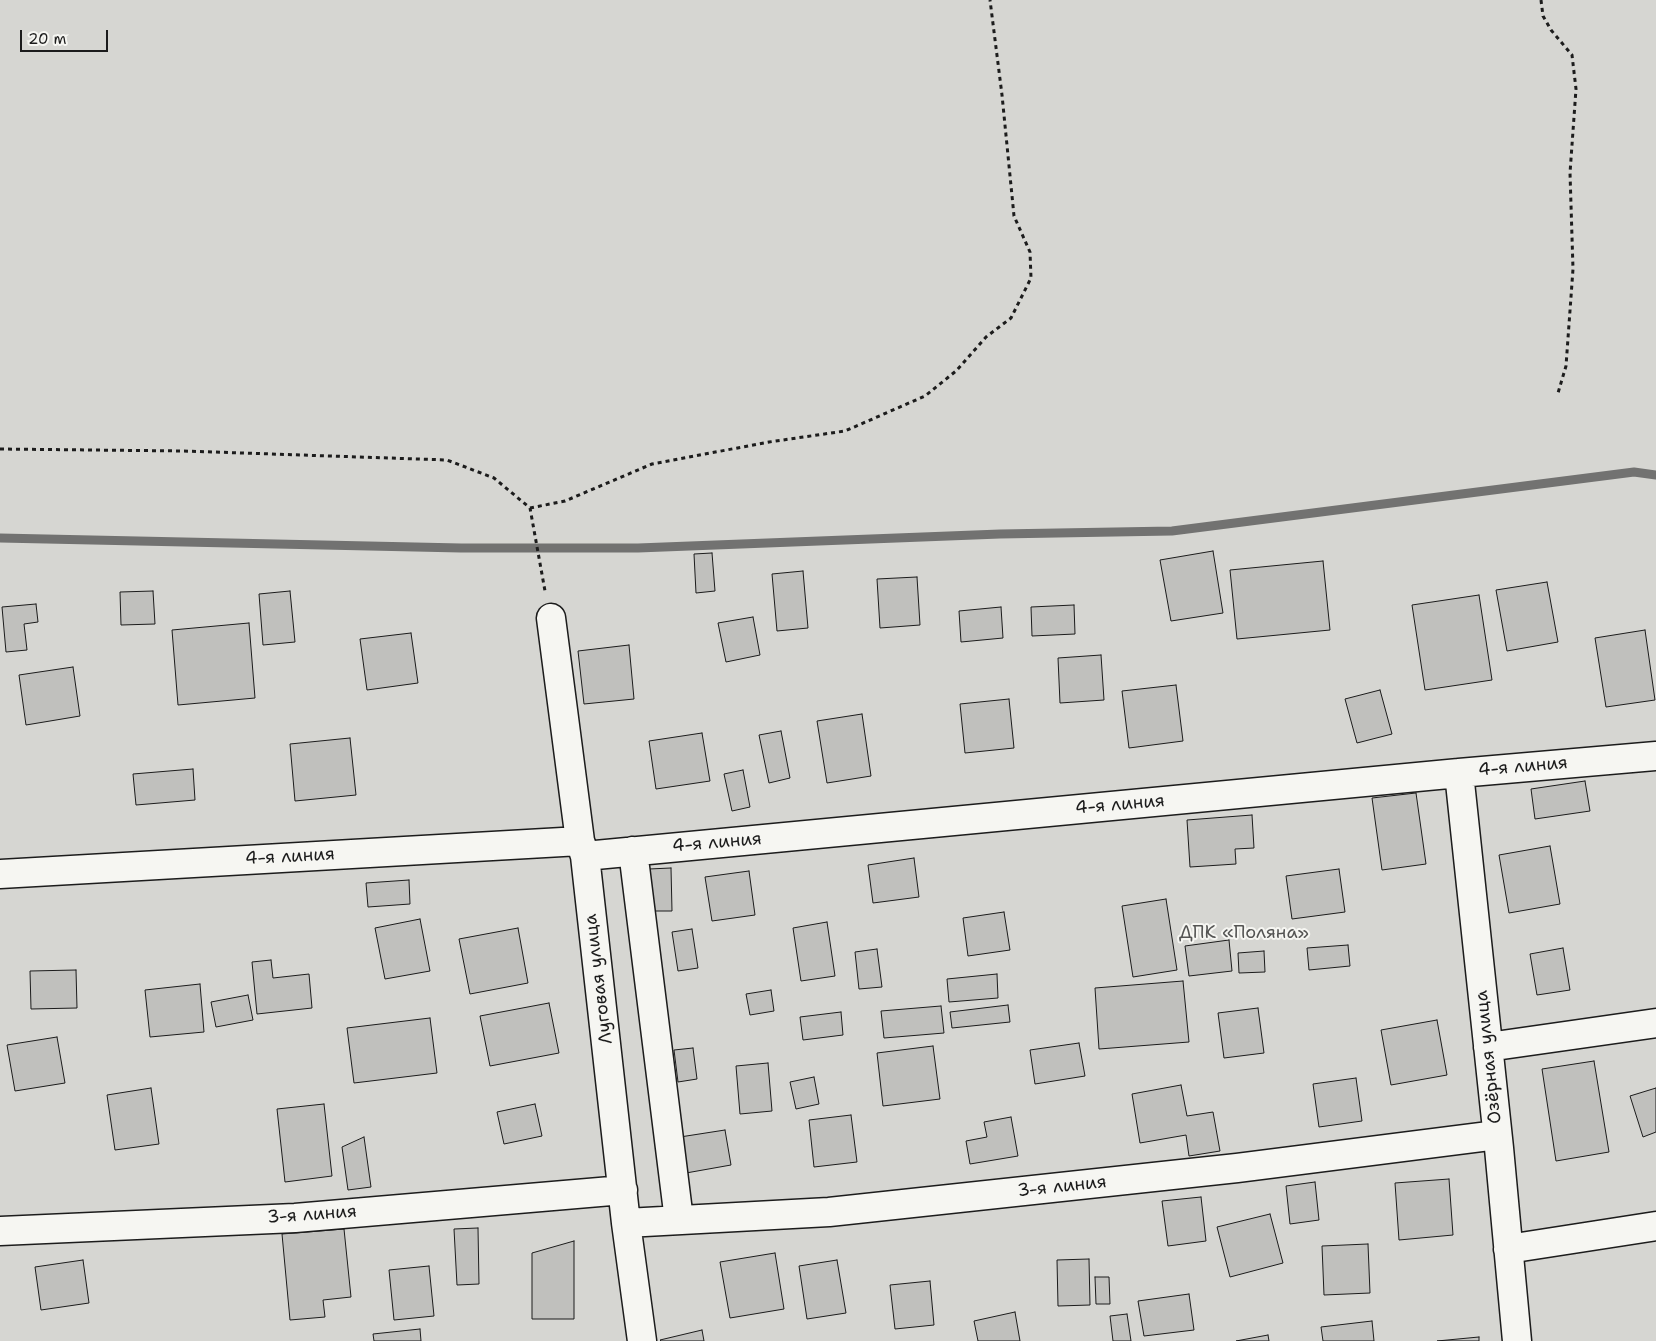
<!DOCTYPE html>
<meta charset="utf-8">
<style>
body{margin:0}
#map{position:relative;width:1656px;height:1341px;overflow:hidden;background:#f6f6f2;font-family:"Shantell Sans",sans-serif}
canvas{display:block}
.scale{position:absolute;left:20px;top:30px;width:88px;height:22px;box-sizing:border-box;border:2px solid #1c1c1c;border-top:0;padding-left:6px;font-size:15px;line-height:18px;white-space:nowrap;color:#1c1c1c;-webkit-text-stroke:4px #f6f6f2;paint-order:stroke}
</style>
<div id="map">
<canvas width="1656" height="1341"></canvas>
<div class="scale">20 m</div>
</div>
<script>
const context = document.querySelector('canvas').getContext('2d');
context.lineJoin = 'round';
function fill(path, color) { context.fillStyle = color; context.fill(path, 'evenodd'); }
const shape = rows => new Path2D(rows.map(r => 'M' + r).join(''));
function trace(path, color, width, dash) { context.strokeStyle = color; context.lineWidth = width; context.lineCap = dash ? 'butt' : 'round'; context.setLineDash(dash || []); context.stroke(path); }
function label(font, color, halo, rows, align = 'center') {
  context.font = font + ' "Shantell Sans",sans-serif'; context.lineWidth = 4; context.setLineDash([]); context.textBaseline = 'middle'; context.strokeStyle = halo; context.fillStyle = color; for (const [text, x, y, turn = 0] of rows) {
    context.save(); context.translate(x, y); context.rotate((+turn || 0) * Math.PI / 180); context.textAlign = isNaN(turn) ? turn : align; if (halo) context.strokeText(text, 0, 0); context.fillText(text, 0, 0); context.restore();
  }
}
const green = shape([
 [0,0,1656,0,1656,1341,0,1341]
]);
const stream = shape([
 [0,538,461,548,638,548,1000,534,1172,531,1634,472,1656,475]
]);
const building = shape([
 [1213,551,1223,613,1171,621,1160,560,1213,551],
 [712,553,715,591,696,593,694,554,712,553],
 [1323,561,1330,630,1237,639,1230,570,1323,561],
 [803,571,808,628,777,631,772,574,803,571],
 [917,577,920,625,880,628,877,579,917,577],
 [1547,582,1558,642,1507,651,1496,590,1547,582],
 [153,591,155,624,121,625,120,592,153,591],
 [290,591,295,642,263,645,259,594,290,591],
 [1479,595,1492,680,1425,690,1412,605,1479,595],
 [36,604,38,622,24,624,27,650,6,652,2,607,36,604],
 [1074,605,1075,634,1032,636,1031,607,1074,605],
 [1001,607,1003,638,961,642,959,611,1001,607],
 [753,617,760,655,726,662,718,623,753,617],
 [249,623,255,698,178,705,172,630,249,623],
 [1645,630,1655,700,1606,707,1595,638,1645,630],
 [411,633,418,683,367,690,360,639,411,633],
 [629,645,634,699,584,704,578,651,629,645],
 [1101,655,1104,700,1060,703,1058,658,1101,655],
 [73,667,80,716,26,725,19,675,73,667],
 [1176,685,1183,741,1129,748,1122,691,1176,685],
 [1380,690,1392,734,1357,743,1345,699,1380,690],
 [1009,699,1014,748,965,753,960,704,1009,699],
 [862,714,871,776,827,783,817,721,862,714],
 [781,731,790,778,769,783,759,735,781,731],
 [702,733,710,781,656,789,649,741,702,733],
 [350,738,356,795,295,801,290,744,350,738],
 [193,769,195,800,136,805,133,774,193,769],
 [743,770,750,807,732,811,724,774,743,770],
 [1585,781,1590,811,1535,819,1531,789,1585,781],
 [1416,793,1426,864,1382,870,1372,798,1416,793],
 [1252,815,1254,848,1235,849,1236,864,1190,867,1187,820,1252,815],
 [1550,846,1560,904,1509,913,1499,855,1550,846],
 [914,858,919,897,873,903,868,865,914,858],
 [671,868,672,911,651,911,649,869,671,868],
 [1339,869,1345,912,1292,919,1286,876,1339,869],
 [749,871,755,915,712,921,705,877,749,871],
 [409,880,410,904,368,907,366,883,409,880],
 [1166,899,1177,970,1133,977,1122,906,1166,899],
 [1004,912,1010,950,968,956,963,918,1004,912],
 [420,919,430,971,385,979,375,928,420,919],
 [827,922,835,976,801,981,793,928,827,922],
 [518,928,528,983,470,994,459,939,518,928],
 [692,929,698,968,678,971,672,932,692,929],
 [1229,940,1232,971,1189,976,1185,946,1229,940],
 [1348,945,1350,966,1309,970,1307,948,1348,945],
 [1563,948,1570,990,1537,995,1530,954,1563,948],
 [877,949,882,987,859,989,855,952,877,949],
 [1264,951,1265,972,1239,973,1238,953,1264,951],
 [271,960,273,978,309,974,312,1008,257,1014,252,962,271,960],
 [76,970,77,1008,31,1009,30,971,76,970],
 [997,974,998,998,949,1002,947,979,997,974],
 [1183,981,1189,1042,1099,1049,1095,988,1183,981],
 [200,984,204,1032,150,1037,145,990,200,984],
 [771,990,774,1011,750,1015,746,994,771,990],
 [248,995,253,1020,216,1027,211,1002,248,995],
 [549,1003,559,1053,490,1066,480,1016,549,1003],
 [1008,1005,1010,1022,952,1028,950,1012,1008,1005],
 [941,1006,944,1033,884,1038,881,1011,941,1006],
 [1258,1008,1264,1053,1224,1058,1218,1013,1258,1008],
 [841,1012,843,1035,803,1040,800,1017,841,1012],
 [430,1018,437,1073,354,1083,347,1028,430,1018],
 [1437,1020,1447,1075,1391,1085,1381,1030,1437,1020],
 [57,1037,65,1083,15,1091,7,1045,57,1037],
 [1079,1043,1085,1076,1035,1084,1030,1050,1079,1043],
 [933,1046,940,1099,883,1106,877,1053,933,1046],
 [693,1048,697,1079,678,1082,674,1050,693,1048],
 [1594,1061,1609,1152,1556,1161,1542,1069,1594,1061],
 [768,1063,772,1111,740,1114,736,1066,768,1063],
 [814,1077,819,1104,796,1109,790,1082,814,1077],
 [1356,1078,1362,1121,1319,1127,1313,1084,1356,1078],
 [1181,1085,1187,1116,1213,1112,1220,1151,1189,1156,1186,1135,1140,1143,1132,1094,1181,1085],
 [151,1088,159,1144,115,1150,107,1095,151,1088],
 [1656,1088,1656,1132,1643,1137,1630,1096,1656,1088],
 [324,1104,332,1176,285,1182,277,1109,324,1104],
 [535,1104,542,1136,504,1144,497,1112,535,1104],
 [851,1115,857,1162,814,1167,809,1120,851,1115],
 [1011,1117,1018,1156,970,1164,966,1141,987,1137,984,1122,1011,1117],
 [725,1130,731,1165,686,1173,680,1137,725,1130],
 [364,1137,371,1187,348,1190,342,1147,364,1137],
 [1449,1179,1453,1235,1399,1240,1395,1183,1449,1179],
 [1315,1182,1319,1220,1290,1224,1286,1186,1315,1182],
 [1201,1197,1206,1241,1168,1246,1162,1201,1201,1197],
 [1270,1214,1283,1263,1230,1277,1217,1227,1270,1214],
 [478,1228,479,1284,457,1285,454,1229,478,1228],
 [344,1229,351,1297,323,1300,325,1317,290,1320,282,1234,344,1229],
 [574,1241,574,1319,532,1319,532,1253,574,1241],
 [1368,1244,1370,1293,1324,1295,1322,1246,1368,1244],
 [775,1253,784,1309,730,1318,720,1262,775,1253],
 [1089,1259,1090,1305,1058,1306,1057,1260,1089,1259],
 [83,1260,89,1303,41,1310,35,1267,83,1260],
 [837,1260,846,1313,807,1319,799,1266,837,1260],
 [429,1266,434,1316,394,1320,389,1270,429,1266],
 [1095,1277,1109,1277,1110,1304,1096,1304,1095,1277],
 [930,1281,934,1325,895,1329,890,1285,930,1281],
 [1189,1294,1194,1330,1144,1336,1138,1301,1189,1294],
 [1015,1312,1020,1341,978,1341,974,1321,1015,1312],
 [1127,1314,1131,1341,1113,1341,1110,1316,1127,1314],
 [1372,1321,1374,1341,1323,1341,1321,1327,1372,1321],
 [420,1329,421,1341,374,1341,373,1334,420,1329],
 [702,1330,704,1341,661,1341,660,1340,702,1330],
 [1268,1335,1269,1341,1236,1341,1268,1335],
 [1479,1337,1479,1341,1437,1341,1479,1337]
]);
const path = shape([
 [1541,0,1543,16,1551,30,1572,55,1576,89,1570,173,1573,269,1566,366,1558,393],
 [0,449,184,451,447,460,494,478,530,508,545,591],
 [530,508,565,501,652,464,769,442,845,431,925,396,956,371,986,337,1011,318,1031,278,1030,252,1014,216,1002,95,990,0]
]);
const minor = shape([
 [551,618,580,841,585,856,626,1223,642,1341],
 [1459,773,1499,1148,1517,1341],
 [633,851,679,1220],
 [585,856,1459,773,1656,756],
 [0,874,580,841],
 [1488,1047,1656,1023],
 [626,1223,829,1212,1237,1168,1497,1135],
 [0,1231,295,1218,623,1190],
 [1508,1249,1656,1226]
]);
const streetNames = [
 ["4-я линия",1523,767,-5],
 ["4-я линия",1120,805,-5],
 ["4-я линия",717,843,-5],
 ["4-я линия",290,857,-3],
 ["Луговая улица",599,979,-97],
 ["Озёрная улица",1489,1057,-96],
 ["3-я линия",1062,1187,-6],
 ["3-я линия",312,1215,-4]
];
const parkNames = [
 ["ДПК «Поляна»",1244,933]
];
fill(green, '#d6d6d2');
trace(stream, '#727271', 9);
fill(building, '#c0c0bd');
trace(building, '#1c1c1c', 1);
trace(minor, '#1c1c1c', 31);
trace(path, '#1c1c1c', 3, [4, 4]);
trace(minor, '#f6f6f2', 28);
label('18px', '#1c1c1c', '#f6f6f2', streetNames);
label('18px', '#545453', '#f6f6f2', parkNames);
</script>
